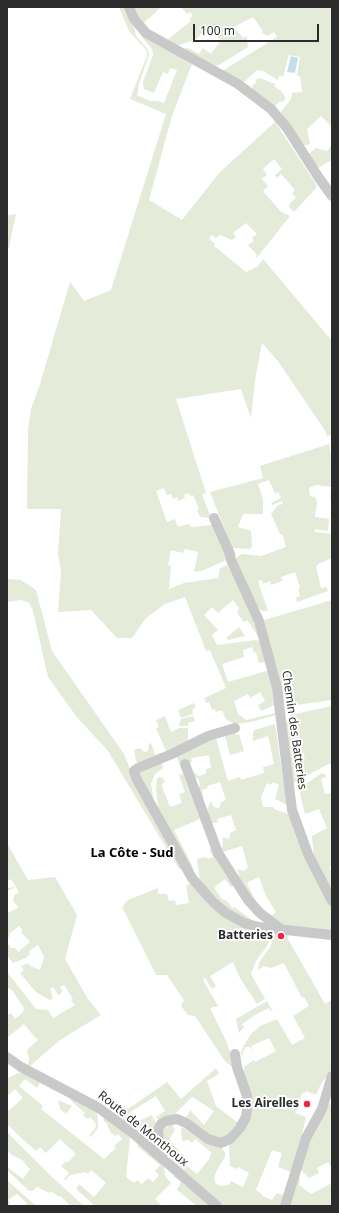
<!DOCTYPE html>
<meta charset="utf-8">
<style>
body{margin:0}
#map{position:relative;width:339px;height:1213px;overflow:hidden;background:#fff;font-family:"Noto Sans",sans-serif}
canvas{display:block}
.frame{position:absolute;inset:0;border:8px solid #2c2c2c;pointer-events:none}
.scale{position:absolute;left:193px;top:24px;width:126px;height:18px;box-sizing:border-box;border:2px solid #2c2c2c;border-top:0;padding-left:5px;font-size:12px;line-height:14px;white-space:nowrap;color:#2c2c2c;-webkit-text-stroke:3px #fff;paint-order:stroke}
</style>
<div id="map">
<canvas width="339" height="1213"></canvas>
<div class="frame"></div>
<div class="scale">100 m</div>
</div>
<script>
const context = document.querySelector('canvas').getContext('2d');
context.lineJoin = 'round';
function fill(path, color) { context.fillStyle = color; context.fill(path, 'evenodd'); }
const shape = rows => new Path2D(rows.map(r => 'M' + r).join(''));
function trace(path, color, width, dash) { context.strokeStyle = color; context.lineWidth = width; context.lineCap = dash ? 'butt' : 'round'; context.setLineDash(dash || []); context.stroke(path); }
function label(font, color, halo, rows, align = 'center') {
  context.font = font + ' "Noto Sans",sans-serif'; context.lineWidth = 4; context.setLineDash([]); context.textBaseline = 'middle'; context.strokeStyle = halo; context.fillStyle = color; for (const [text, x, y, turn = 0] of rows) {
    context.save(); context.translate(x, y); context.rotate((+turn || 0) * Math.PI / 180); context.textAlign = isNaN(turn) ? turn : align; if (halo) context.strokeText(text, 0, 0); context.fillText(text, 0, 0); context.restore();
  }
}
const green = shape([
 [119,7,125,7,127,15,135,30,136,36,148,50,149,55,139,83,137,95,150,101,157,101,164,103,177,70,170,68,168,74,163,72,154,93,144,89,143,82,153,55,152,49,142,37,140,32,192,64,172,116,149,200,182,220,220,172,275,122,316,184,316,188,294,212,289,207,290,203,296,198,292,193,295,190,281,174,277,178,275,175,282,169,274,159,263,169,267,175,262,179,268,186,263,191,281,212,290,216,255,260,257,255,248,245,254,241,252,238,257,234,246,223,233,233,236,237,232,240,220,235,216,238,212,235,209,238,215,244,214,246,246,272,257,267,263,259,332,341,332,435,327,436,326,432,278,361,262,343,255,380,251,418,241,389,176,399,206,493,202,494,211,518,200,517,197,510,199,509,193,495,190,496,189,493,184,495,185,498,178,501,177,497,173,499,171,494,167,495,164,488,156,491,167,522,175,519,178,527,189,524,191,527,212,525,227,556,225,561,201,571,194,572,198,552,185,549,183,553,171,550,168,565,171,566,169,589,184,583,218,578,220,568,227,565,247,597,258,636,247,620,244,622,237,613,239,608,233,600,218,613,212,607,204,615,218,630,212,635,217,645,256,640,262,642,266,662,259,663,256,652,254,653,252,647,243,650,244,657,222,664,228,682,270,670,274,705,261,711,258,705,265,701,260,692,250,698,248,694,234,701,238,714,246,720,276,713,276,715,251,722,234,724,226,719,222,710,216,712,215,709,212,710,209,702,206,703,204,698,226,688,210,650,206,651,185,597,165,604,146,618,132,638,117,638,91,610,58,612,61,572,58,554,61,509,27,509,28,430,31,409,40,384,70,282,84,301,111,290,166,114,130,99,147,56,147,51,129,31],
 [133,7,161,7,142,25],
 [181,7,332,7,332,127,321,116,307,129,310,144,302,146,280,113,291,99,292,93,302,92,300,76,297,75,300,57,289,55,283,77,280,75,278,80,263,71,257,70,245,81,240,83,222,71,277,37,274,32,267,36,261,32,263,31,253,17,234,27,243,38,247,36,248,47,219,65,215,66,181,49,188,48,199,54,203,48,211,54,221,40,206,28,197,39,176,46,166,41,191,21,190,18,193,16,190,12,187,14],
 [260,78,275,84,274,86,282,92,286,99,282,102,280,101,273,108,253,91,252,86,257,82,255,80],
 [332,145,332,160,316,169,308,155,316,148,327,151],
 [16,214,9,247,7,250,7,215],
 [329,444,332,465,332,499,330,499,331,487,316,485,309,488,310,496,315,497,317,501,315,517,329,519,328,531,315,529,315,532,332,534,332,558,318,564,316,567,321,588,326,587,328,591,297,602,296,597,300,596,298,589,300,588,295,572,281,577,282,581,271,585,270,581,263,584,262,580,258,581,268,611,262,611,256,606,234,562,238,556,243,554,261,556,286,547,283,535,280,534,271,514,278,505,283,504,282,501,272,505,271,503,281,498,278,492,275,494,269,480,258,484,263,499,263,514,243,514,238,527,251,531,252,546,250,549,232,548,210,492,263,478,260,466],
 [7,579,21,580,36,590,52,651,124,754,134,779,184,868,179,869,108,751,76,716,48,677,33,611,29,603,21,600,7,602],
 [332,600,332,700,290,706,290,703,282,700,264,620],
 [239,627,245,636,228,640,226,638],
 [194,703,196,707,192,710,193,714,181,718,178,710],
 [332,706,332,766,330,763,292,784,286,723,291,717,291,715],
 [165,716,171,732,179,728,188,728,188,740,197,738,139,764,136,761,134,750,140,748,144,752,148,751,149,744,151,743,155,755,166,751,156,728,159,727,156,720],
 [193,716,195,721,188,723,188,726,179,726,181,719],
 [275,724,287,805,275,799,279,785,273,782,271,785,267,783,261,797,263,807,273,807,276,810,289,814,312,866,332,906,332,933,286,928,270,917,276,912,266,896,259,877,248,882,247,884,259,907,243,886,239,875,237,869,244,871,248,867,242,846,223,852,222,850,223,837,229,839,230,833,236,830,231,815,217,819,218,822,210,824,207,810,211,801,213,806,217,808,220,807,221,802,226,800,220,782,207,786,208,788,202,790,204,806,197,792,200,784,198,778,194,777,193,772,199,776,206,774,206,769,211,768,209,755,191,758,192,762,180,765,176,755,199,743,235,731,236,735,239,734,244,751,230,755,225,736,216,738,228,781,240,777,241,780,264,773,263,767,274,764,268,736,253,741,253,734,254,730],
 [161,761,163,768,155,774,151,784,155,807,138,772],
 [322,773,327,776,321,779,325,794,332,793,332,865,329,867,332,873,332,897,314,860,312,836,327,828,319,809,305,814,300,794,304,785],
 [183,774,200,819,174,830,192,865,194,873,159,813,156,790,157,779,159,777,163,778,165,782,162,784,163,789,170,807,182,803,179,794,185,792,179,775],
 [7,843,28,880,55,877,77,915,65,959,88,999,101,1015,60,1040,30,1066,28,1065,29,1058,27,1050,38,1040,34,1036,24,1024,7,1038,7,1016,11,1013,15,1019,23,1012,24,1008,12,990,9,988,7,990,7,972,36,1009,48,1010,53,1018,75,1005,71,1000,73,999,64,985,60,987,63,992,58,995,53,987,50,989,53,998,50,1000,36,992,20,973,24,970,21,966,28,963,30,966,40,970,44,957,38,945,29,951,30,954,26,958,13,963,7,955,8,944,11,948,15,948,18,952,30,942,21,932,23,931,19,926,9,934,10,936,7,938,7,913,18,908,13,900,15,894,19,893,16,887,7,891,7,888,16,887,11,879,7,881],
 [212,848,234,885,231,887,225,879,215,887,215,889,222,899,227,901,232,908,234,907,252,920,269,924,255,924,225,908,200,881,197,859,206,857,208,859,213,857,209,849],
 [192,882,250,929,247,931,247,934,255,935,258,930,273,932,267,946,256,961,251,974,265,999,257,1004,240,978,233,962,210,976,216,986,212,989,205,978,203,980,218,1006,210,1008,226,1041,231,1054,232,1067,224,1060,195,1016,188,1015,181,1006,184,1000,167,975,156,975,122,907,128,900,158,888,158,894,167,894,169,901,175,900,176,905,189,903,186,886],
 [276,932,288,933,288,939,325,1004,332,1000,332,1069,320,1086,316,1095,306,1091,305,1093,302,1093,295,1113,306,1117,302,1134,304,1135,291,1172,278,1167,282,1153,272,1150,256,1190,262,1194,262,1196,272,1200,277,1193,283,1195,287,1185,297,1176,300,1178,299,1185,311,1194,332,1183,332,1206,222,1206,170,1161,175,1154,171,1151,169,1154,163,1144,163,1130,172,1124,175,1130,170,1138,170,1141,179,1151,179,1155,177,1158,197,1174,210,1158,209,1157,212,1153,195,1139,192,1143,189,1140,182,1141,181,1131,182,1127,205,1143,222,1147,226,1155,217,1170,214,1178,216,1184,220,1186,229,1185,231,1181,243,1187,249,1173,238,1167,237,1169,230,1166,229,1145,246,1126,244,1067,254,1060,255,1062,276,1051,269,1038,251,1046,252,1050,249,1047,246,1047,243,1051,242,1058,241,1052,244,1045,251,1034,260,1026,277,1019,292,1045,305,1038,293,1016,309,1006,304,997,302,998,284,963,271,968,264,966,258,970,259,963,270,947],
 [267,1001,272,1010,270,1011,269,1008,255,1015,242,1024,244,1027,239,1033,236,1019],
 [216,1068,219,1074,207,1081,216,1106,238,1123,224,1138,215,1139,186,1118,190,1110,204,1125,214,1111,192,1097,174,1115,160,1121,156,1117,165,1111,156,1096,130,1112,135,1121,129,1127,115,1116,134,1105,167,1082,181,1099],
 [25,1072,40,1081,39,1085,37,1088,25,1079,19,1086,43,1106,41,1109,104,1159,116,1148,114,1146,122,1139,118,1134,116,1136,110,1132,107,1124,103,1120,105,1117,130,1138,126,1177,134,1183,137,1180,142,1184,148,1178,153,1182,159,1175,155,1171,160,1165,137,1146,138,1144,164,1165,165,1176,171,1183,155,1199,162,1206,95,1206,76,1189,79,1184,94,1197,106,1183,91,1170,88,1174,85,1172,70,1175,66,1180,64,1179,69,1173,61,1166,66,1161,68,1162,76,1154,60,1139,46,1153,40,1147,36,1151,18,1135,7,1124,7,1112,23,1098,15,1089,7,1096,7,1079,18,1073],
 [71,1098,97,1111,98,1128,91,1137,89,1136,96,1127,95,1122,90,1117,88,1119,83,1116,85,1113,70,1100],
 [58,1100,72,1106,66,1114,60,1109],
 [326,1103,332,1105,332,1169,329,1163,326,1163,317,1168,319,1173,309,1178,299,1168,305,1147],
 [152,1115,157,1126,158,1149,138,1135,139,1121],
 [7,1132,52,1177,84,1206,71,1206,60,1196,59,1197,52,1192,49,1193,41,1189,38,1186,32,1191,29,1191,7,1170,7,1167,23,1179,30,1169,22,1160,12,1155,7,1151],
 [176,1175,212,1206,197,1206,177,1190,181,1182,173,1176],
 [7,1180,8,1181,36,1206,25,1206,27,1203,17,1194,9,1199,10,1204,7,1206]
]);
const water = shape([
 [291,56,298,58,295,73,287,72]
]);
const street = shape([
 [129,7,134,19,146,33,238,84,271,109,287,128,319,178,332,196],
 [214,518,230,554,231,560,259,621,277,688,292,810,308,854,332,901],
 [235,728,208,736,172,754,138,768,134,771,136,778,192,878,213,902,226,913,244,923,258,927,332,935],
 [185,764,218,853,248,900,260,913,282,930],
 [7,1057,21,1067,99,1108,135,1135,217,1206],
 [162,1159,162,1152,159,1143,158,1130,161,1124,166,1121,177,1119,186,1123,208,1139,221,1143,230,1139,240,1128,246,1117,248,1104,247,1096,237,1067,235,1054],
 [285,1206,306,1138,322,1109,332,1076]
]);
const markers = [
 [281,936,4,"#eb2744"],
 [307,1104,4,"#eb2744"]
];
const streetNames = [
 ["Chemin des Batteries",294,730,82],
 ["Route de Monthoux",143,1129,39]
];
const poiNames = [
 ["Batteries",273,936],
 ["Les Airelles",299,1104]
];
const neighbourhoodNames = [
 ["La Côte - Sud",132,853]
];
fill(green, '#e4ebd9');
fill(water, '#c4dfec');
trace(street, '#c9c9c9', 10);
for (const [x, y, r, color] of markers) { const dot = new Path2D(); dot.arc(x, y, r, 0, 2 * Math.PI); context.fillStyle = color; context.fill(dot); trace(dot, '#fff', 1.5); }
label('12px', '#2c2c2c', '#fff', streetNames);
label('bold 12px', '#2c2c2c', '#fff', poiNames, 'right');
label('bold 13px', '#000', '#fff', neighbourhoodNames);
</script>
